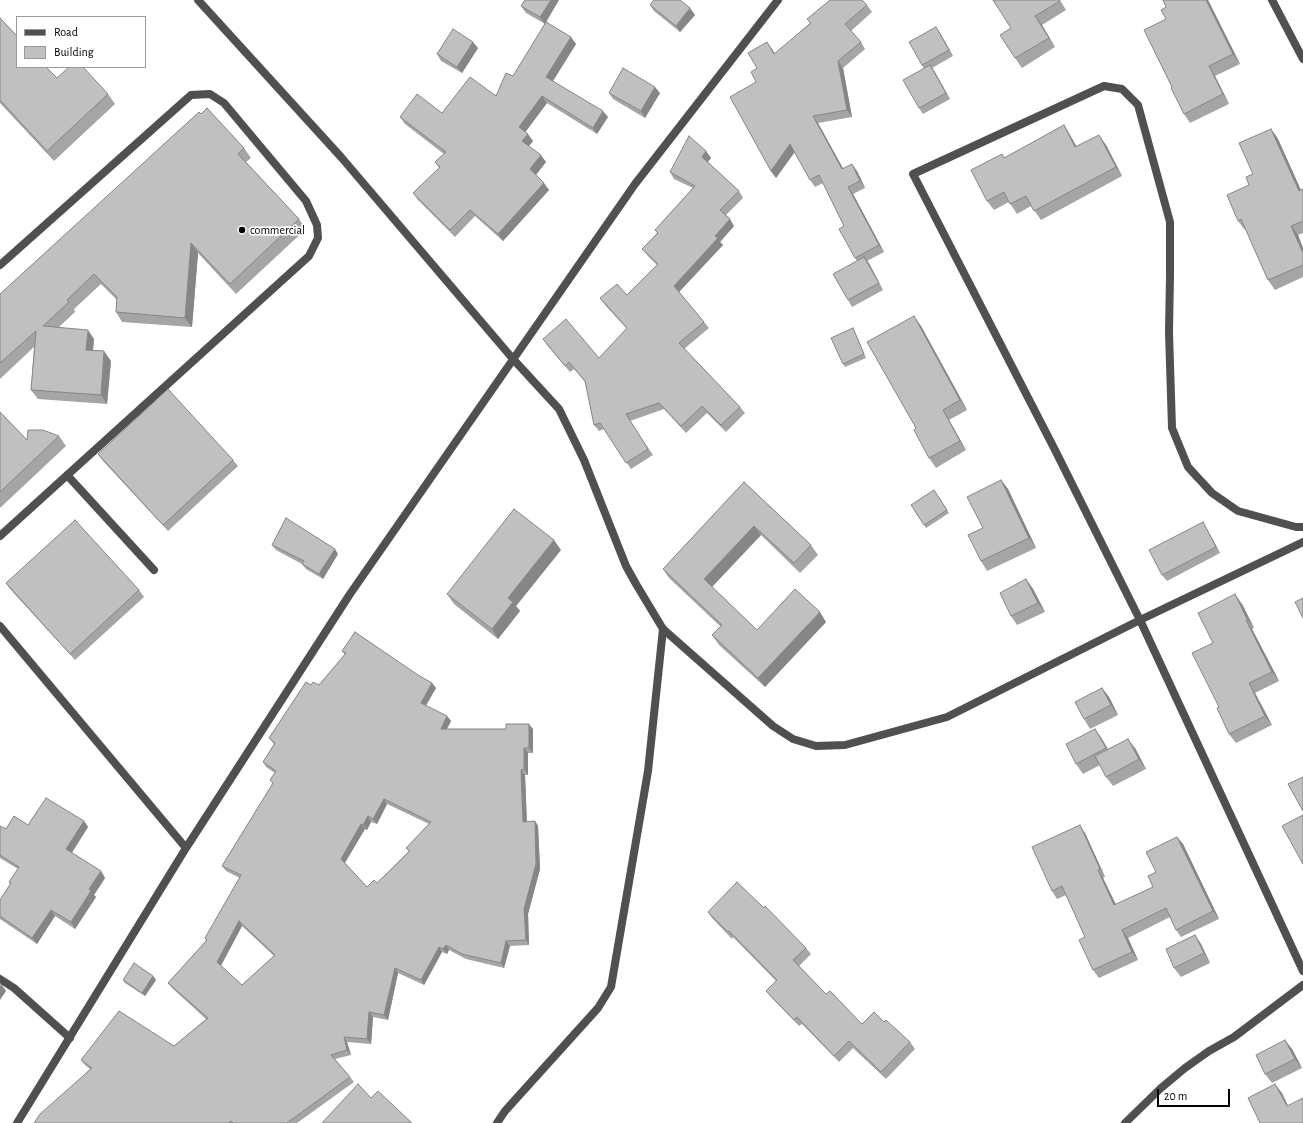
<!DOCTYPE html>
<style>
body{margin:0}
#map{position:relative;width:1303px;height:1123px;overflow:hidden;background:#fff;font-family:"Alegreya Sans",sans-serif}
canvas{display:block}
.legend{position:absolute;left:16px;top:16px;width:130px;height:52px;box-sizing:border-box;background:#fff;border:1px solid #999;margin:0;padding:5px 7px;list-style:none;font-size:12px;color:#000}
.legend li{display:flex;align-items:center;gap:8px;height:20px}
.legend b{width:20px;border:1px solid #999}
.scale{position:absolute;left:1157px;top:1089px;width:73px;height:18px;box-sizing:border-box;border:2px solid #000;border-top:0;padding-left:5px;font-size:12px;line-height:14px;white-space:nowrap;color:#000;-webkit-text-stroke:3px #fff;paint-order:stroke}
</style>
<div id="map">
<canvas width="1303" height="1123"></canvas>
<ul class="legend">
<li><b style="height:5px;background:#505050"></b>Road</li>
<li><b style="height:11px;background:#c0c0c0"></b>Building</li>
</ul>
<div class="scale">20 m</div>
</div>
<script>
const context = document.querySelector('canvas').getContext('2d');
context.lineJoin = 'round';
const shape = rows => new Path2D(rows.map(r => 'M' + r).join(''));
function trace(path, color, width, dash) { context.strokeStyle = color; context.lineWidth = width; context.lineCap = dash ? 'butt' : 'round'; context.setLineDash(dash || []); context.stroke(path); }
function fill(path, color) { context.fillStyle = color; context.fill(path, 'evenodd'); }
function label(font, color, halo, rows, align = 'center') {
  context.font = font + ' "Alegreya Sans",sans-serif'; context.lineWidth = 3.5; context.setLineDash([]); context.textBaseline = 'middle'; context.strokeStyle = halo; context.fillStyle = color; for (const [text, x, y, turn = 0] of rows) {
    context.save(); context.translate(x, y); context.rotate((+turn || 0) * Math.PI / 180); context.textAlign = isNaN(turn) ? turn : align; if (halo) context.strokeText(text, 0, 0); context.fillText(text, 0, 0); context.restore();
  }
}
const lane = shape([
 [0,979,14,988,70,1038],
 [497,1123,505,1111,598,1008,611,987,648,771,663,629]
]);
const street = shape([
 [198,0,341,157,513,359,559,409,584,460,626,566,636,584,663,629,773,726,793,739,816,746,845,745,947,717,1140,620,1055,450,913,174,1104,86,1122,89,1138,105,1170,222,1170,275,1169,332,1172,428,1188,467,1212,493,1238,511,1296,527,1303,527],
 [1272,0,1303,59],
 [0,265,191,95,210,94,224,103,306,201,317,225,318,238,309,256,0,536],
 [67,475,154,570],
 [1303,542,1140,620,1303,971],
 [0,626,186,848],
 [17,1123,186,848,350,594,635,184,778,0],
 [1125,1123,1161,1088,1185,1068,1209,1051,1234,1037,1303,985]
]);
const wall = shape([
 [525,0,546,22,576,44,553,81,608,117,597,134,547,103,525,132,533,141,529,146,546,162,536,175,549,190,503,241,475,216,455,237,418,200,413,193,439,168,435,162,444,154,405,124,400,117,442,113,496,96,513,76,545,24,526,13,521,6],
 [1060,0,1066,10,1042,25,1055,47,1022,68,1015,58,1011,28],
 [1208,0,1240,64,1215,76,1229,104,1190,123,1184,114,1172,87],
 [650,5,695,15,680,32,654,11],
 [867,5,872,12,851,31,861,42,865,49,843,68,852,117,818,123,843,168,857,171,865,188,853,194,884,252,867,261,883,290,852,307,848,300,857,261,855,258,844,226,823,183,815,187,810,180,795,152,776,178,771,171,756,82,757,68,772,49,775,54,810,23,807,19],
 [0,18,57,78,108,94,115,104,54,161,0,103],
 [940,33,953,56,932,68,950,99,923,114,919,108,924,69,922,65],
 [478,48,462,73,441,61,437,54],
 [609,93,660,93,645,118,613,99],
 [201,114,244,148,251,158,246,162,299,219,306,229,236,294,198,253,192,327,122,322,116,312,117,300,101,284,74,309,75,312,59,327,94,339,93,350,111,361,107,404,38,399,31,390,34,347,0,379,0,294],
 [1064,125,1070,135,1077,147,1106,145,1122,176,1041,220,1031,206,1017,214,1009,202,994,210,987,201,1005,158],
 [1271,129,1278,139,1301,190,1303,189,1303,233,1298,235,1303,248,1303,277,1275,290,1268,280,1246,230,1245,230,1238,221,1253,174],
 [706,151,711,158,708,162,739,191,743,198,726,215,734,226,720,242,723,245,679,292,709,328,684,349,740,407,745,413,726,432,707,413,686,433,664,409,630,421,653,455,631,469,604,429,599,431,594,425,586,383,574,369,570,372,547,345,543,339,599,358,627,329,605,305,600,298,627,295,657,265,647,255,642,249,657,233,655,230,693,188,674,179,670,172],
 [921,326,967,410,949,420,966,450,936,468,929,458,916,428],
 [853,328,855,332,866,358,845,367,843,364],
 [0,412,27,440,59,436,66,446,0,508],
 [98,454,233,460,238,466,168,531,103,461],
 [1001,480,1008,489,1036,548,987,571,981,561,983,528],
 [744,482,811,545,818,555,800,573,761,535,712,587,757,630,826,622,765,687,719,645,712,635,721,627,669,578,663,569],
 [934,490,949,513,926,528,911,505],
 [1203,522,1207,529,1220,553,1167,581,1162,575],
 [272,545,338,554,323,579,306,569,302,564,276,550],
 [561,550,516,606,520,611,498,639,454,604,447,594],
 [1026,579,1033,589,1045,612,1017,625,1011,616],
 [6,583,139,590,144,597,75,660,10,589],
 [1242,604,1254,628,1252,629,1279,681,1255,693,1272,725,1236,743,1229,734,1219,707,1213,643],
 [342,651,418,675,432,683,436,688,426,706,447,716,451,721,447,729,533,729,533,753,528,753,528,775,525,775,527,822,535,821,538,826,540,869,528,914,529,945,510,946,504,968,466,959,449,950,447,954,442,952,424,985,398,973,388,1020,373,1017,371,1044,347,1042,351,1055,335,1059,350,1077,354,1082,297,1123,34,1123,90,1069,85,1065,81,1060,174,1046,206,1019,172,988,168,983,206,941,205,938,240,878,226,871,222,866,273,784,270,780,275,773,266,767,263,762,274,744,273,743,269,738,311,685,319,685,345,655],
 [387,804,429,824,406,848,409,851,377,883,367,887,345,863,365,829,367,830,371,822,377,824],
 [242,926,274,956,242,985,221,966],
 [1102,688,1109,697,1118,715,1090,729,1084,719],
 [1095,729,1102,739,1108,749,1135,748,1146,769,1113,786,1106,777,1100,765,1083,774,1076,764],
 [84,821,88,827,72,853,101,871,105,878,94,895,96,897,75,929,55,916,37,944,0,919,0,900,10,884,9,882,18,869,0,858,0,826,6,829,28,825],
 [1085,833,1105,877,1103,878,1116,905,1153,887,1156,872,1177,837,1183,844,1219,919,1181,937,1176,930,1170,917,1128,938,1138,960,1099,978,1093,970,1085,937,1066,895,1057,899,1052,891],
 [764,908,806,948,811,954,799,966,826,994,862,1024,884,1022,910,1042,915,1049,886,1079,853,1048,839,1062,802,1024,799,1026,771,997,766,991,776,981,733,937,732,939,712,918,708,912],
 [1195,935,1201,944,1210,963,1181,977,1174,968],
 [153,976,156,980,145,996,125,983,123,980],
 [1292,1049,1302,1068,1272,1083,1265,1074]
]);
const shadedWall = shape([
 [551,0,559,0,545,24,540,17],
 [1206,0,1208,0,1240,64,1233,54],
 [690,8,695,15,680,32,676,26],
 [1035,16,1042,25,1055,47,1049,38],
 [936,27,940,33,953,56,949,50],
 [571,37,576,44,551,84,546,77],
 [473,42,478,48,462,73,457,67],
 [767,42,772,49,779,61,774,54],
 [838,61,843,68,852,117,847,110],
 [930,65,935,72,950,99,946,93],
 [1209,66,1215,76,1229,104,1223,94],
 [655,87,660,93,645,118,641,111],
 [542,96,547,103,524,134,519,127],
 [603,111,608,117,597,134,593,128],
 [813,116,818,123,847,176,842,169],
 [1064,125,1070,135,1082,157,1075,147],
 [1271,129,1278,139,1303,195,1299,191],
 [528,134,533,141,527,148,522,141],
 [1099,135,1106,145,1122,176,1116,167],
 [790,144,795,151,776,178,771,171],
 [706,151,711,158,707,163,702,157],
 [541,155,546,162,535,176,530,169],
 [852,164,857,171,865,188,860,181],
 [544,183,549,190,503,241,498,234],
 [848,187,853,194,884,252,879,245],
 [730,219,734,226,720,242,723,245,679,292,674,286,715,236],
 [1291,226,1298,235,1303,248,1303,253],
 [191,243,198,253,192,327,185,318],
 [864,257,869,263,883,290,879,283],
 [914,316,921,326,967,410,960,400],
 [88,330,94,339,92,359,86,350],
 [104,351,111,361,107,404,101,395],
 [943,410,949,420,966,450,960,441],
 [1001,480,1008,489,1036,548,1029,538],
 [1203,522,1207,529,1220,553,1216,547],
 [754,526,761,535,710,589,704,579],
 [554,540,561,550,516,606,520,611,498,639,492,629,508,598],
 [335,549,338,554,323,579,319,574],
 [1026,579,1033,589,1045,612,1038,603],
 [1235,594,1242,604,1254,628,1247,619],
 [820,612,826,622,765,687,758,678],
 [1246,620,1252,629,1279,681,1272,672],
 [432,683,436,688,424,708,421,703],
 [1249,683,1255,693,1272,725,1265,716],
 [1102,688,1109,697,1118,715,1111,705],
 [447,716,451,721,444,734,441,729],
 [529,724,533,729,533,753,529,748],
 [1095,729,1102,739,1112,758,1106,748],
 [1128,739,1135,748,1146,769,1139,759],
 [524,748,528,753,528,775,524,769],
 [521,770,525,775,527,827,523,822],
 [384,799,387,804,377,824,373,819],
 [368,816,371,822,367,830,363,825],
 [84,821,88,827,70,855,66,849],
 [535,821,538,826,540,869,528,914,529,945,526,940,524,909],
 [361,824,365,829,344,864,341,859],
 [1080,825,1085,833,1105,877,1100,869],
 [1177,837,1183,844,1219,919,1213,911],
 [1098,870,1103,878,1120,913,1114,905],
 [101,871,105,878,94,895,96,897,75,929,71,922,89,889],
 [51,910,55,916,37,944,32,938],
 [239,921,242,926,220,967,217,962],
 [1122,930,1128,938,1138,960,1132,952],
 [1195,935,1201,944,1210,963,1204,953],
 [506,941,510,946,504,968,501,963],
 [446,945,449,950,447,954,443,949],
 [439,947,442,952,424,985,421,980],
 [395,968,398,973,388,1020,384,1015],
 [153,976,156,980,145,996,142,993],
 [2,985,6,991,0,1000,0,988],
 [369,1012,373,1017,371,1044,367,1039],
 [344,1037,347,1042,351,1055,347,1050],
 [1285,1040,1292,1049,1302,1068,1295,1059],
 [1275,1084,1282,1093,1293,1116,1287,1106]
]);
const building = shape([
 [525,0,551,0,540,17,521,6,525,0],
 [654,0,680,0,690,8,676,26,650,5,654,0],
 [830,0,862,0,867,5,845,24,861,42,838,61,847,110,813,116,842,169,852,164,860,181,848,187,879,245,855,258,839,229,844,226,819,175,810,180,790,144,771,171,730,97,756,82,751,72,757,68,748,53,767,42,774,54,811,23,807,19,830,0],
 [993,0,1059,0,1060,1,1035,16,1049,38,1015,58,1000,35,1011,28,993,0],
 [1163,0,1206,0,1233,54,1209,66,1223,94,1184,114,1171,88,1172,87,1144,30,1166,19,1161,10,1166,7,1163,0],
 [0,18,17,36,17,67,46,67,57,78,69,67,83,67,108,94,47,151,0,100,0,18],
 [546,22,571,37,546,77,603,111,593,128,542,96,519,127,528,134,522,141,541,155,530,169,544,183,498,234,470,210,450,230,413,193,440,167,435,162,446,152,400,117,417,94,442,113,470,77,496,96,506,73,513,76,546,22],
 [936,27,949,50,922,65,909,42,936,27],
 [453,29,473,42,457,67,437,54,453,29],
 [930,65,946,93,919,108,903,80,930,65],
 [623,68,655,87,641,111,609,93,623,68],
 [207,108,244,148,238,154,299,219,230,284,191,243,185,318,116,312,117,297,94,274,67,300,69,302,43,326,88,330,86,350,104,351,101,395,31,390,36,331,0,363,0,294,199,112,201,114,207,108],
 [1064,125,1075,147,1099,135,1116,167,1034,211,1026,196,1010,204,1004,192,987,201,971,170,1002,154,1004,158,1064,125],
 [1271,129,1299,191,1303,189,1303,221,1291,226,1303,253,1303,265,1268,280,1241,219,1238,221,1227,195,1249,185,1246,177,1253,174,1239,143,1271,129],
 [689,136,706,151,702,157,739,191,720,210,730,219,715,236,718,238,674,286,704,322,679,343,740,407,721,425,702,406,681,426,659,403,626,414,648,449,626,463,600,423,594,425,585,381,569,362,565,366,543,339,566,319,599,358,627,328,600,298,617,284,627,295,658,264,642,249,658,233,655,230,695,186,670,172,689,136],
 [864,257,879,283,848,300,833,274,864,257],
 [914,316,960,400,943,410,960,441,929,458,914,430,916,428,867,342,914,316],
 [853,328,864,354,843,364,831,338,853,328],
 [168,389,233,460,163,525,98,454,168,389],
 [0,412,27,440,28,430,43,430,59,436,0,492,0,412],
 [1001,480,1029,538,981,561,968,535,983,528,967,497,1001,480],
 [744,482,811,545,794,563,754,526,704,579,757,630,795,589,820,612,758,678,712,635,722,625,663,569,744,482],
 [934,490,947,510,924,525,911,505,934,490],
 [514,509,554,540,508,598,513,602,492,629,447,594,514,509],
 [286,518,335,549,319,574,302,564,304,561,272,545,286,518],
 [75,520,139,590,70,654,6,583,75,520],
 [1203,522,1216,547,1162,575,1149,550,1203,522],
 [1026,579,1038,603,1011,616,1000,593,1026,579],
 [1235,594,1247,619,1246,620,1272,672,1249,683,1265,716,1229,734,1217,708,1219,707,1192,653,1213,643,1198,613,1235,594],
 [1303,598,1303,618,1295,602,1303,598],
 [355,632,418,675,432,683,421,703,447,716,441,729,506,729,506,724,529,724,529,748,524,748,524,769,521,770,523,822,535,821,536,864,524,909,526,940,506,941,501,963,462,954,446,945,443,949,439,947,421,980,395,968,384,1015,369,1012,367,1039,344,1037,347,1050,331,1055,350,1077,287,1123,233,1123,231,1121,229,1123,34,1123,40,1114,92,1068,81,1060,119,1011,174,1046,208,1018,168,983,207,940,205,938,241,875,222,866,273,783,270,780,276,771,263,762,275,743,269,738,306,682,311,685,313,682,319,685,346,653,342,651,355,632],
 [384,799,431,822,406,848,410,851,377,883,374,880,367,887,341,859,361,824,363,825,368,816,373,819,384,799],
 [239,921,275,955,242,985,217,962,239,921],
 [1102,688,1111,705,1084,719,1075,702,1102,688],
 [1095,729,1106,748,1076,764,1066,744,1095,729],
 [1128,739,1139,759,1106,777,1095,756,1128,739],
 [1303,777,1303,811,1288,784,1303,777],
 [46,798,84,821,66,849,101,871,89,889,91,891,71,922,51,910,32,938,0,916,0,900,11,883,9,882,19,867,0,855,0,826,6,829,14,816,28,825,46,798],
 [1303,815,1303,864,1282,826,1303,815],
 [1080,825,1100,869,1098,870,1114,905,1153,887,1148,876,1156,872,1146,852,1177,837,1213,911,1176,930,1166,908,1122,930,1132,952,1093,970,1079,940,1085,937,1062,886,1052,891,1032,847,1080,825],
 [737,882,764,908,765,906,806,948,793,960,826,994,830,991,862,1024,874,1012,884,1022,886,1020,910,1042,881,1072,849,1041,834,1056,797,1017,794,1020,766,991,777,980,729,931,728,932,708,912,737,882],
 [1195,935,1204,953,1174,968,1166,949,1195,935],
 [134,963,153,976,142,993,123,980,134,963],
 [0,983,2,985,0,988,0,983],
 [1285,1040,1295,1059,1265,1074,1256,1055,1285,1040],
 [358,1084,371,1098,378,1091,412,1123,322,1123,358,1084],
 [1275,1084,1287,1106,1303,1098,1303,1122,1302,1123,1260,1123,1248,1098,1275,1084]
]);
const markers = [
 [242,230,4,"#000"]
];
const poiNames = [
 ["commercial",250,230]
];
trace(lane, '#505050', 8);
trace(street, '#505050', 8);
fill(wall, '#a5a5a5');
fill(shadedWall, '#868686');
fill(building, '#c0c0c0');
trace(building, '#868686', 1);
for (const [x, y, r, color] of markers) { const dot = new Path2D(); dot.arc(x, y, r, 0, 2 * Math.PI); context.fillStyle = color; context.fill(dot); trace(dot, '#fff', 1.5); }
label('12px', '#000', '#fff', poiNames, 'left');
</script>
